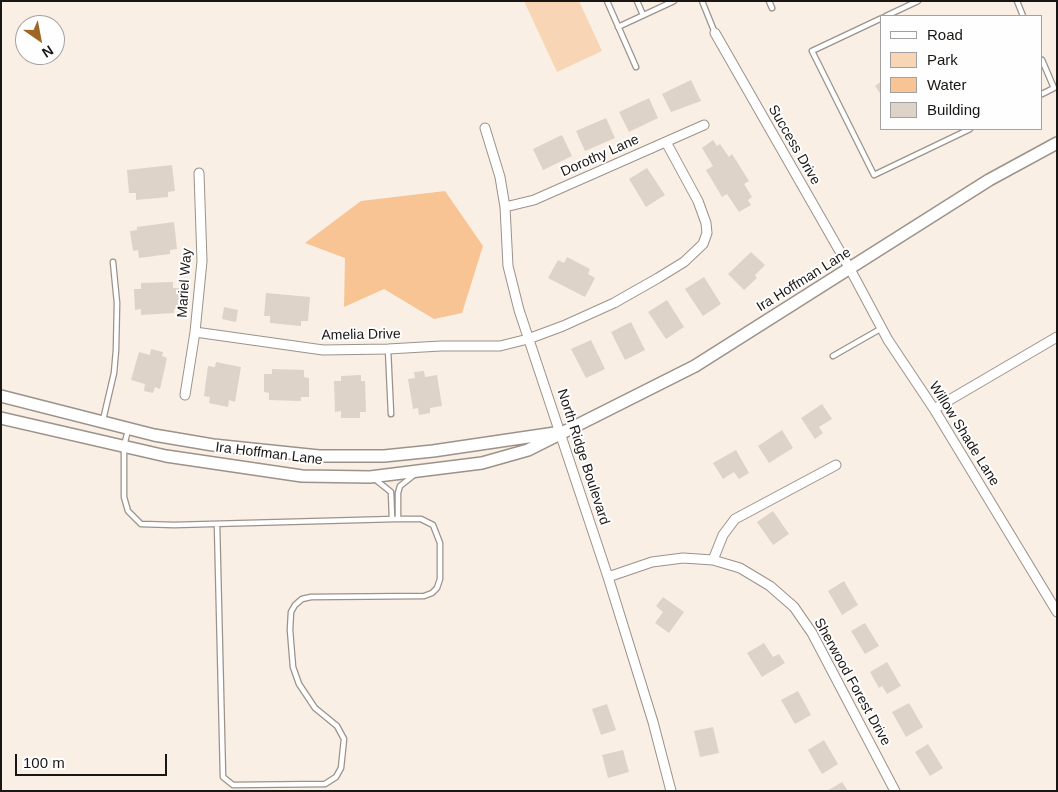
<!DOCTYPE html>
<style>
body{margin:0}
#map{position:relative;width:1058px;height:792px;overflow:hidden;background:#f9efe5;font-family:Arial,sans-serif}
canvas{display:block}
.frame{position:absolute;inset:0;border:2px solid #1a1613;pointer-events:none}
.legend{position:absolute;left:880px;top:15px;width:162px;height:115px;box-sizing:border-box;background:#fefefe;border:1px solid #a3a1a0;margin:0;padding:6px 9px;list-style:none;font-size:15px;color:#1a1613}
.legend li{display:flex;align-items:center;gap:10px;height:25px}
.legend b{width:25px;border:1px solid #a3a1a0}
.north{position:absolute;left:15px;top:15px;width:50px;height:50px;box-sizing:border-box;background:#fefefe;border:1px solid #a3a1a0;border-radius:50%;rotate:147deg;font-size:14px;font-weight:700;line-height:20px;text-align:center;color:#1a1613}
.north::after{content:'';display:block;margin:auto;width:18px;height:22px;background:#9f6524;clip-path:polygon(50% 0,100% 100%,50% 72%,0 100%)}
.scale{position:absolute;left:15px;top:754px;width:152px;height:22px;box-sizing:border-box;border:2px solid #1a1613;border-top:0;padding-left:6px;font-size:15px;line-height:18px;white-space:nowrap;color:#1a1613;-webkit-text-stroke:4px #fefefe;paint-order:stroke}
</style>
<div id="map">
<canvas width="1058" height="792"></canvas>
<div class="frame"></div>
<ul class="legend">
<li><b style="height:6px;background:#fff"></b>Road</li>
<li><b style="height:14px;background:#f7d5b5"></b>Park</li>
<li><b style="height:14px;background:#f8c493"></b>Water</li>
<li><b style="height:14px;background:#ddd3c9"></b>Building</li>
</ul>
<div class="north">N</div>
<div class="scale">100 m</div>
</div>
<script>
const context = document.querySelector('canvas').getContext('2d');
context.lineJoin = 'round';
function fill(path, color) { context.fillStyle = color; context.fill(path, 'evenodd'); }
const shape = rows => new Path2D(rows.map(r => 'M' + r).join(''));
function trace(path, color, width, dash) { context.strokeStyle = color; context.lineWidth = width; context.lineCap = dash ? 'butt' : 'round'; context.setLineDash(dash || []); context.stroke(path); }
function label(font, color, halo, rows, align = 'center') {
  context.font = font + ' Arial,sans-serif'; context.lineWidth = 4; context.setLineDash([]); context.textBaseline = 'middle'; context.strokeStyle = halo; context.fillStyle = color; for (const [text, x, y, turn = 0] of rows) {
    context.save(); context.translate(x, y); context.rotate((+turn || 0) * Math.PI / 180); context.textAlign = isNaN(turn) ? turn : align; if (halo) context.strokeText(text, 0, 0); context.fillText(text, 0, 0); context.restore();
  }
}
const green = shape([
 [524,1,579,1,602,51,557,72]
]);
const water = shape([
 [445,191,483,246,462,313,434,319,384,289,344,307,345,258,305,243,361,201]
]);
const building = shape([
 [691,80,701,101,671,112,662,94],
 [882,81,882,96,875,86],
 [649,98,658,118,629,132,619,112],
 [606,118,615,138,585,151,576,131],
 [562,135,572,156,543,170,533,149],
 [713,140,717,146,720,144,729,157,732,154,749,181,744,184,752,197,748,200,751,205,739,212,727,194,722,197,706,170,713,166,702,148],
 [172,165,175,191,168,192,168,197,136,200,136,193,129,193,127,170],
 [647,168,665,195,646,207,629,179],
 [174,222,177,249,170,250,170,254,139,258,138,250,133,251,130,231,137,230,137,227],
 [751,252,765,265,755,275,757,278,744,290,728,274],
 [567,257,590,269,588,274,595,278,585,297,548,278,558,260,564,263],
 [704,277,721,304,703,316,685,289],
 [173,282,173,288,179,288,180,309,174,309,174,313,141,315,141,309,135,310,134,289,141,289,141,283],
 [266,293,310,297,308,321,301,321,301,326,270,323,270,316,264,316],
 [667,300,684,327,666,339,648,312],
 [224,307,238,310,236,322,222,319],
 [631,322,645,350,625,360,611,332],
 [591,340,605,369,586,378,571,349],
 [151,349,163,352,162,356,167,358,160,389,155,387,153,393,144,391,145,384,131,380,139,352,150,355],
 [216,362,241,367,235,402,229,400,228,407,209,403,210,397,204,396,208,366,215,367],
 [272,369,304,370,304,377,309,378,309,397,301,397,301,401,269,400,269,393,264,392,264,374,272,374],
 [424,371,425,377,437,375,442,406,430,408,430,413,419,415,418,408,413,409,408,379,415,378,414,372],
 [361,375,361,381,365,381,366,412,360,412,360,418,341,418,341,411,335,412,334,381,341,381,341,376],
 [822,404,832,419,819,427,823,433,815,439,801,418],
 [782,430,793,448,769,463,758,446],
 [736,450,749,473,739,479,734,472,723,479,713,463],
 [773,511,789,534,773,545,757,522],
 [844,581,858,605,842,615,828,591],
 [663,597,684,612,669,633,655,623,663,612,656,606],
 [865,623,879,646,865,654,851,631],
 [764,643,773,657,779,654,785,663,762,677,747,653],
 [887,662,901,686,887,694,882,686,879,688,870,672],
 [798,691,811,715,795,724,781,700],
 [909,703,923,727,906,737,892,712],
 [607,704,616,730,601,735,592,709],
 [713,727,719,753,700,757,694,731],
 [824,740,838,764,822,774,808,750],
 [928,744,943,768,930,776,915,752],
 [623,750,629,772,608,778,602,755],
 [842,782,848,791,827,791]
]);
const lane = shape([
 [607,1,636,67],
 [637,1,643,15],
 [702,1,715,33],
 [769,1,772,8],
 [1017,1,1023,16],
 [886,16,918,1],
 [882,18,812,51,874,175,970,129],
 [618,27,674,1],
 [1042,60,1054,88,1042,94],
 [388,349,391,414],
 [833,356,882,328],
 [103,420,114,373,116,350,117,303,113,262],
 [128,430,124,446,124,497,128,511,141,524,174,525,395,519,421,519,433,525,440,543,440,579,437,588,432,593,424,596,311,597,302,599,295,605,291,612,290,630,293,667,299,684,315,708,337,726,344,739,341,768,336,777,325,784,233,785,223,777,217,524],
 [376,480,391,492,392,519],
 [398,519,398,493,400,486,414,475]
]);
const street = shape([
 [715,33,850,269,888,340,934,409,1057,612],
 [485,128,500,177,505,207,508,266,519,310,608,577,653,722,671,791],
 [505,207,534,200,704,125],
 [195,332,323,350,388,349,441,346,500,346,528,339,563,326,614,303,658,278,684,262,703,244,707,233,706,223,698,201,666,142],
 [185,395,195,332,202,261,199,173],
 [934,409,1057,337],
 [713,560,723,535,735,519,836,465],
 [608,577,652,562,683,558,713,560,740,568,770,586,794,607,812,633,895,791]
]);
const secondary = shape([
 [1,396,154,435,213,445,319,456,384,456,433,451,555,433],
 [1,418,166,456,302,476,370,477,482,463,528,450,695,366,989,180,1057,143]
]);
const streetNames = [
 ["Success Drive",794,145,60],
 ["Dorothy Lane",600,156,-24],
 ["Ira Hoffman Lane",804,280,-32],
 ["Mariel Way",185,283,-86],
 ["Amelia Drive",361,335,-1],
 ["Willow Shade Lane",964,434,58],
 ["Ira Hoffman Lane",269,454,7],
 ["North Ridge Boulevard",583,457,72],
 ["Sherwood Forest Drive",852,682,61]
];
fill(green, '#f7d5b5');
fill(water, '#f8c493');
fill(building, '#ddd3c9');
trace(lane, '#9c9289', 7);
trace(street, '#9c9289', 11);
trace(secondary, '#9c9289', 14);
trace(lane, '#fff', 4.5);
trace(street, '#fff', 9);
trace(secondary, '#fff', 11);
label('14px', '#1a1613', '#fefefe', streetNames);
</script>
